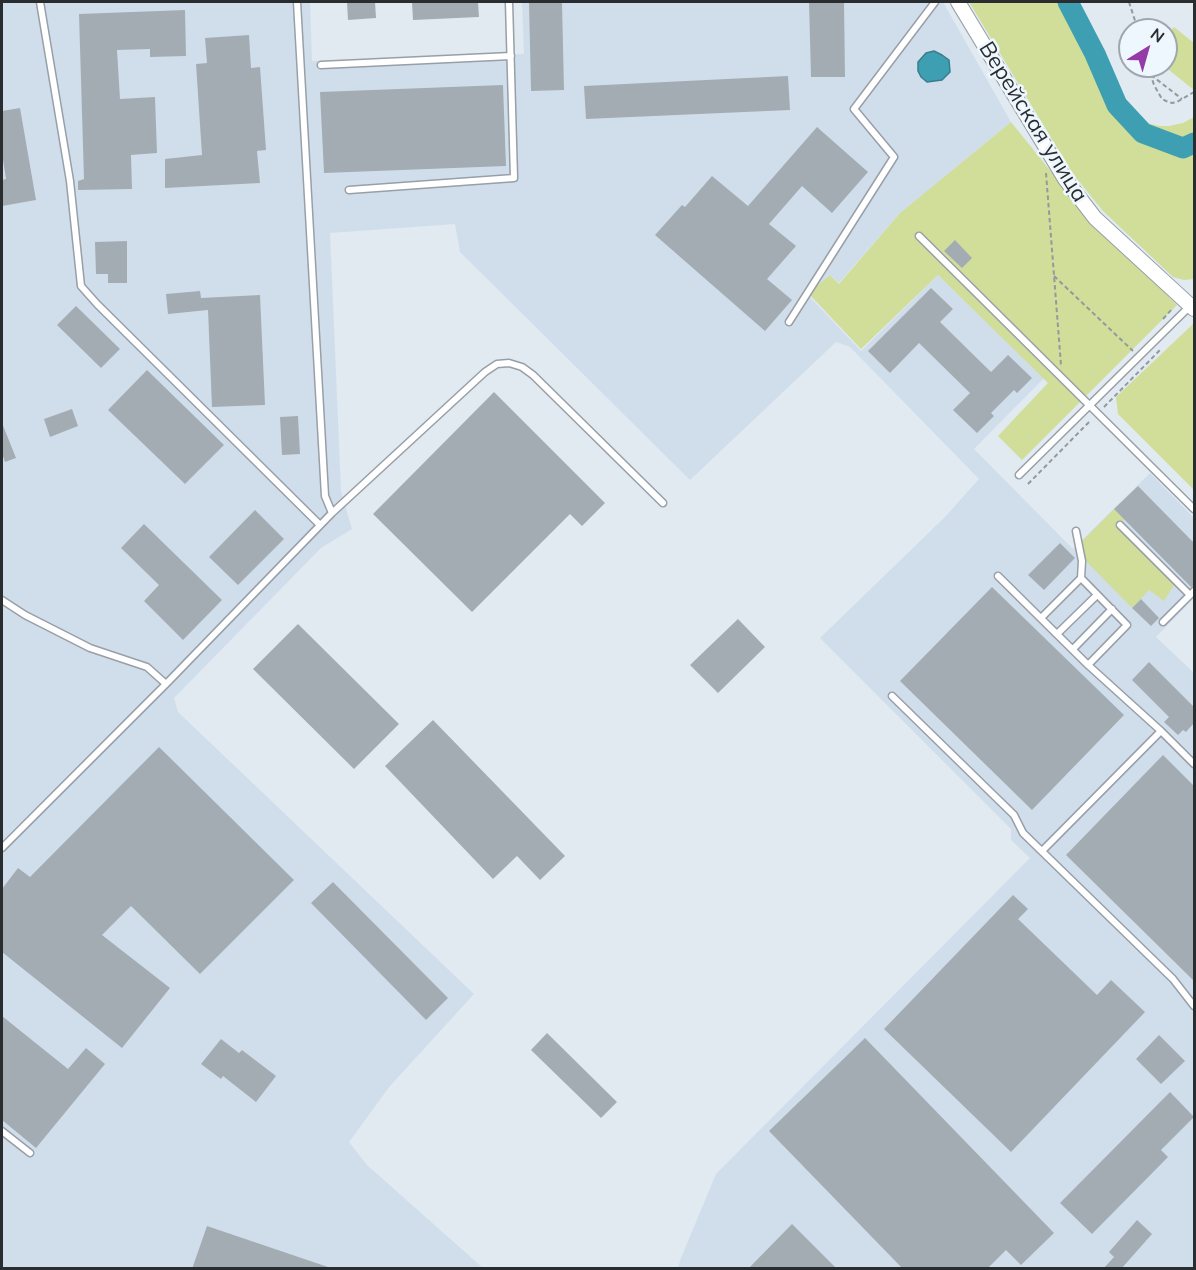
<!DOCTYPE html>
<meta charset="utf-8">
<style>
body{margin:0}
#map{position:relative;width:1196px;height:1270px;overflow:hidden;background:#e1e9f1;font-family:Mulish,sans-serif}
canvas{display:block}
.frame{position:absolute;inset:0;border:3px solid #2a2d30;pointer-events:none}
.north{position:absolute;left:1118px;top:18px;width:60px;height:60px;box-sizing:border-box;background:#eef6fe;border:2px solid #a0a6ac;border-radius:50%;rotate:37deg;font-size:16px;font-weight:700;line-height:24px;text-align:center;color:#2a2d30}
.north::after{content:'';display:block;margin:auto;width:21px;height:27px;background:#943ba7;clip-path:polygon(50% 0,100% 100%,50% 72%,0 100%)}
</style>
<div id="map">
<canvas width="1196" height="1270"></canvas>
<div class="frame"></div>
<div class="north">N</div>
</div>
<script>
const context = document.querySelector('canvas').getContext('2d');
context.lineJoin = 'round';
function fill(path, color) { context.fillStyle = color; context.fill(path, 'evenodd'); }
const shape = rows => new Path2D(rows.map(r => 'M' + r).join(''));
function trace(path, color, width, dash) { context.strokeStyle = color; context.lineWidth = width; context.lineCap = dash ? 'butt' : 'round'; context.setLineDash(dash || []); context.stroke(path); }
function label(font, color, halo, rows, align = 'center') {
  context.font = font + ' Mulish,sans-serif'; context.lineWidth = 5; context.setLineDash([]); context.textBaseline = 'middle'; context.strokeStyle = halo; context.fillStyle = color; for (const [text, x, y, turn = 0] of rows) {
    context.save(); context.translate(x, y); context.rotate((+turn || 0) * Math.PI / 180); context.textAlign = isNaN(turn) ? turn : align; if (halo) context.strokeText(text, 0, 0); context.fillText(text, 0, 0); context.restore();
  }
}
const built = shape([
 [2,2,310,2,312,61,524,54,522,2,943,2,1011,122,900,213,839,283,830,275,807,294,861,351,938,275,1044,378,974,449,1073,549,1150,473,1194,518,1194,598,1156,637,1194,673,1194,1268,678,1268,681,1258,716,1174,1030,858,1011,840,1011,829,820,638,945,517,979,479,850,347,836,342,690,480,460,252,455,224,330,233,341,491,352,529,321,548,174,698,178,712,474,994,390,1086,349,1142,367,1165,483,1268,2,1268]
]);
const green = shape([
 [969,2,1079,2,1100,56,1122,99,1133,114,1147,123,1159,126,1169,126,1183,123,1194,117,1194,279,1184,280,1173,277,1103,211,1073,174],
 [1174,27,1194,43,1194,90,1164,66,1166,66,1166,37],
 [1011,122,1091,221,1177,305,1022,460,998,436,1048,383,938,275,861,349,808,293,830,275,839,284,900,213],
 [1194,323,1194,490,1118,414,1116,397],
 [1114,509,1124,519,1120,526,1176,582,1164,601,1149,590,1132,608,1074,549]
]);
const water = shape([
 [934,51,942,55,949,60,950,72,942,80,927,82,921,77,918,71,918,62,926,53,934,51]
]);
const river = shape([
 [1068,2,1095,54,1117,105,1143,133,1183,148,1194,143]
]);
const building = shape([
 [347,2,375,2,376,18,348,20],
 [412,2,478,2,479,17,413,20],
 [529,2,562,2,564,90,531,91],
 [809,2,844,2,845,77,811,77],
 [185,10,186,56,150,57,150,49,117,50,120,99,155,97,157,153,131,155,132,189,78,190,78,181,84,179,79,14],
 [249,35,251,68,260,67,266,150,257,151,260,183,165,188,165,159,202,155,196,64,207,63,205,38],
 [788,76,790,110,586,119,584,86],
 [503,85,506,166,324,173,320,92],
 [20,108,36,200,2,206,2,180,6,179,2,153,2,111],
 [817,127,868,172,832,213,802,186,769,224,796,246,767,279,792,300,765,331,655,235,682,205,685,207,712,176,748,206],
 [955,240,972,258,962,268,944,251],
 [127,241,127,283,108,283,108,274,96,274,95,242],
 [931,288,953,309,940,322,991,372,1008,355,1032,378,1017,393,1014,390,991,413,994,416,977,433,953,410,970,393,919,343,890,373,868,351],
 [200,291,201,298,260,295,265,405,212,407,208,310,168,314,166,294],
 [76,306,120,349,101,368,57,325],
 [147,370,224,445,185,484,108,410],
 [494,392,605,503,582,526,570,514,472,612,373,514],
 [72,409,78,426,50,437,44,419],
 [298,416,300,454,282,455,280,417],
 [2,423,16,458,5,462,2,453],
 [1138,486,1194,543,1194,586,1191,587,1114,509],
 [255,510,284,539,238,585,209,557],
 [144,524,222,600,183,640,144,601,159,585,121,548],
 [1060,543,1075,558,1044,590,1028,575],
 [992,587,1124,715,1032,810,900,681],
 [1141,599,1159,618,1151,626,1132,608],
 [738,619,765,647,718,693,690,665],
 [298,624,399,724,354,769,253,669],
 [1149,662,1194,707,1194,723,1186,732,1183,730,1178,735,1164,722,1169,717,1132,680],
 [433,720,565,856,540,880,517,856,493,879,385,766],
 [159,747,294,880,200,974,131,906,102,935,170,988,122,1048,2,952,2,889,18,868,30,877],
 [1163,755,1194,786,1194,981,1066,855],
 [333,882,448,998,426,1020,311,903],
 [1013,895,1028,909,1018,919,1097,995,1111,980,1145,1012,1011,1152,884,1029],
 [2,1016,68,1069,86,1048,105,1064,36,1148,2,1120],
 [547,1033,617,1102,601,1118,531,1050],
 [1159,1035,1185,1061,1161,1084,1136,1059],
 [865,1038,1054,1233,1021,1265,1006,1250,987,1269,903,1269,769,1131],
 [221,1039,239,1053,242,1050,276,1076,256,1102,223,1076,221,1079,201,1064],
 [1170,1092,1194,1117,1161,1150,1168,1157,1092,1234,1060,1203],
 [1137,1220,1152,1234,1121,1269,1103,1269,1114,1257,1109,1252],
 [792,1224,837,1269,748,1269],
 [207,1226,328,1267,328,1269,192,1269]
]);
const path = shape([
 [1129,2,1138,30],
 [1148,66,1154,85,1162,99,1166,101,1172,103,1177,102,1194,92],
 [1151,75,1182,99],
 [1046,173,1061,365],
 [1054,276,1133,351],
 [1163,319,1173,308],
 [1104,407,1161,349],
 [1028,484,1091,420]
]);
const service = shape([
 [40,2,70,181,81,286,97,304,320,525],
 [297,2,325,496,332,513],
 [321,65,511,56],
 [349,190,514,178,509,2],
 [919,236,1194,509],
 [789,322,894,157,854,109,935,2],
 [1019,475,1189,307],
 [1120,525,1190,595],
 [1076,531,1082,561,1081,578,1127,625,1088,665],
 [998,576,1088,665,1161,731,1042,851],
 [2,600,25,615,90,648,147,667,166,684],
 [1041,618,1081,578],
 [1163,622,1194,591],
 [1057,634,1097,595],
 [1073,649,1112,609],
 [892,696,1014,815,1023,833,1173,979,1194,1006],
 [1161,731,1194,764],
 [2,848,166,684,332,513,485,372,497,364,509,363,522,367,533,375,663,503],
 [2,1131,30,1153]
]);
const tertiary = shape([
 [958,2,1065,179,1095,218,1194,309]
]);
const streetNames = [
 ["Верейская улица",1033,122,58]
];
fill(built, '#d0deec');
fill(green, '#d0de99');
fill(water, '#3f9fb2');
trace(water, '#397d8b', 1.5);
trace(river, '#3f9fb2', 21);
fill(building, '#a4acb3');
trace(service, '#989fa7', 9);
trace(tertiary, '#989fa7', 16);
trace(path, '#93999f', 2, [4.5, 3]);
trace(service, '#fff', 6);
trace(tertiary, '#fff', 14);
label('22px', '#2a2d30', '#eef6fe', streetNames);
</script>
